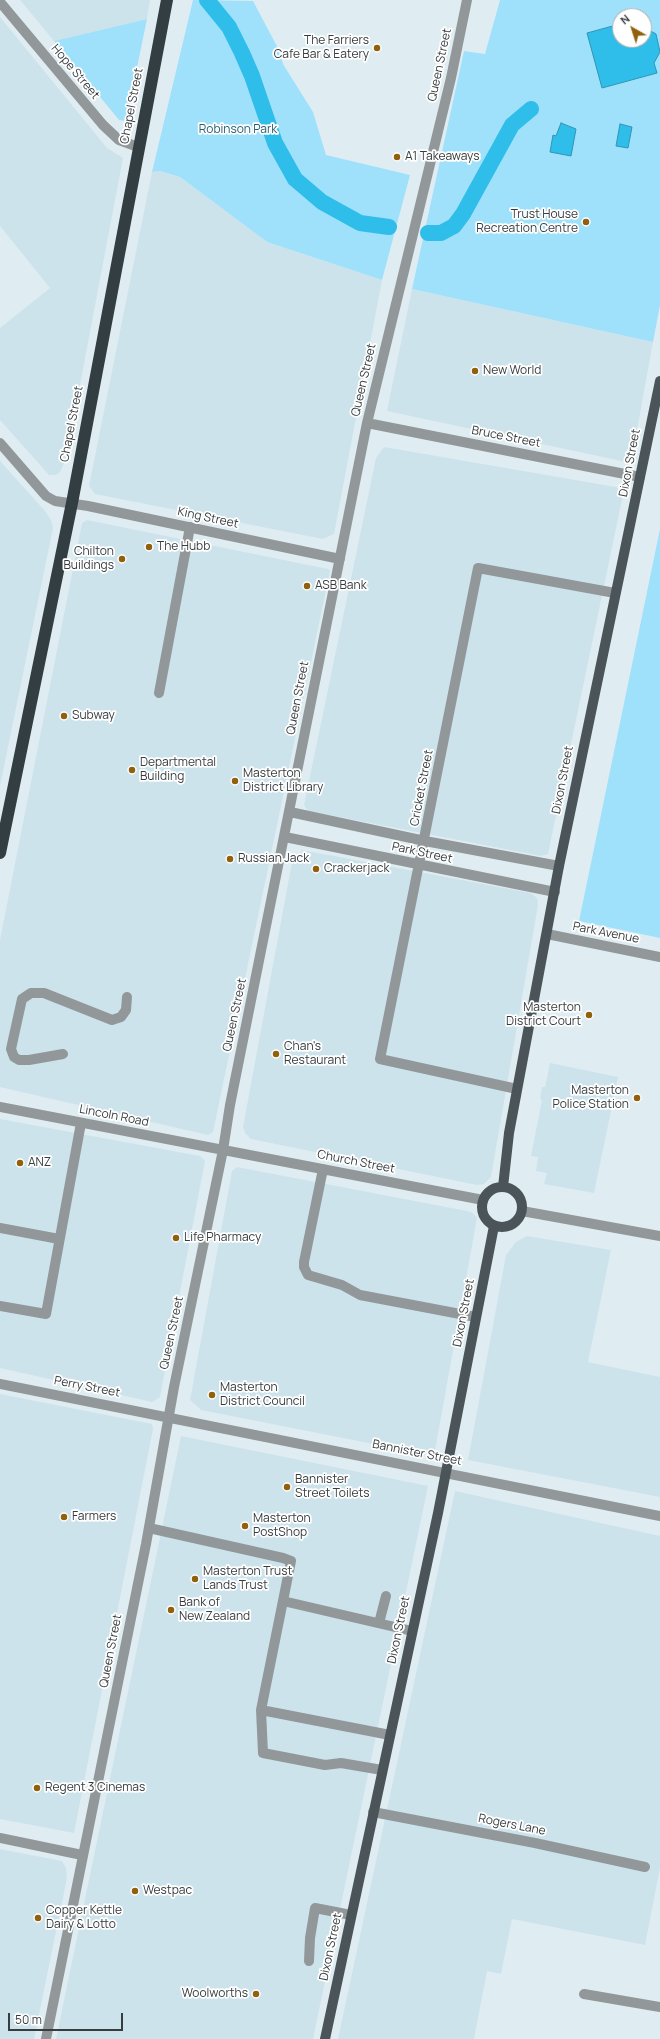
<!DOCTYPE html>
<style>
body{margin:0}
#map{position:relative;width:660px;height:2039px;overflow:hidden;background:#dfedf2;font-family:Manrope,sans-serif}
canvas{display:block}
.north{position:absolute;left:612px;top:8px;width:40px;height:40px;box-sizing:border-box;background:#fff;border:1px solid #afb1b2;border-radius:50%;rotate:321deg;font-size:11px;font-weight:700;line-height:16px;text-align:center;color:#373c3e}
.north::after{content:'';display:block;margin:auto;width:14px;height:18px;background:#90600c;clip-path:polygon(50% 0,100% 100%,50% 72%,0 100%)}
.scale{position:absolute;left:8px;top:2013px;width:115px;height:18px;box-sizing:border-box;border:2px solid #373c3e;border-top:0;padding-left:5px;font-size:12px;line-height:14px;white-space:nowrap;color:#373c3e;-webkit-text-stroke:3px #fff;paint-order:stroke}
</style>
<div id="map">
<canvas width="660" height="2039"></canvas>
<div class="north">N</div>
<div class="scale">50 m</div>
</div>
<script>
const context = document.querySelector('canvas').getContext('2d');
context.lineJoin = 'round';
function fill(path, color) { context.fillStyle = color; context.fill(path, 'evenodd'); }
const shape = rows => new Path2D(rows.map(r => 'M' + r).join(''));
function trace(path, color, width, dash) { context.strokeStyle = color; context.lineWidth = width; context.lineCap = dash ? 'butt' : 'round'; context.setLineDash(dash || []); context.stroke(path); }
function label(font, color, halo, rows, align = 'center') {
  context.font = font + ' Manrope,sans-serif'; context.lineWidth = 3.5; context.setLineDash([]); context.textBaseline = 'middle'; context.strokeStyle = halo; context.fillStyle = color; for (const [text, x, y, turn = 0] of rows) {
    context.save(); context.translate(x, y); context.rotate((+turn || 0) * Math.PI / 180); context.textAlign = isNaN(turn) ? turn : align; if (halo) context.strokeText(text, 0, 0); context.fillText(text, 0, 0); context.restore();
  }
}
const built = shape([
 [20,0,150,0,147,19,54,41],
 [0,17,107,148,123,158,66,459,60,472,56,475,49,475,0,420,0,328,50,288,0,226],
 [160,171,180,177,267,242,382,280,334,534,323,539,95,494,89,486,152,172],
 [412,289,653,342,631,463,387,411],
 [384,447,616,487,621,491,623,495,548,854,541,856,308,811,304,805,376,458],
 [0,461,45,511,51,520,53,528,0,786],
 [87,520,328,569,330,571,213,1132,208,1135,0,1087,0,940,82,523],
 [302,850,531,893,537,898,538,905,491,1177,484,1184,477,1185,251,1139,245,1133,243,1127,292,862],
 [550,1063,618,1077,594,1193,544,1184,547,1173,536,1171,538,1157,531,1156,542,1100,540,1099,542,1087,545,1087],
 [0,1119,200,1156,205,1161,160,1397,152,1402,0,1368],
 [237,1167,467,1211,473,1213,477,1218,434,1456,201,1410,190,1400,232,1171],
 [527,1236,611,1250,588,1362,660,1377,660,1497,468,1460,506,1255,516,1242],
 [0,1394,152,1424,153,1429,74,1833,0,1819],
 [181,1436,428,1486,313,2039,56,2039],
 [455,1491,660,1536,660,1868,645,1945,512,1919,501,1974,487,1971,474,2039,338,2039],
 [0,1849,62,1861,66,1868,67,1878,34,2039,0,2039]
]);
const green = shape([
 [193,0,253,1,280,52,283,64,313,112,326,155,410,175,382,280,267,242,180,177,160,171,152,172],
 [500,0,660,0,660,305,653,342,412,289,464,51,485,54],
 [620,16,644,16,644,40,620,40],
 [147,19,126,121,119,120,54,41],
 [660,529,660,938,579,921]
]);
const water = shape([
 [620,24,620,40,644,40,644,24,645,28,656,34,660,52,654,63,657,73,602,88,587,33,620,24],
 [561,123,576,129,571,156,550,152,553,135,556,136,561,123],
 [620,124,632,127,628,148,616,146,620,124]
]);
const canal = shape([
 [207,0,229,27,242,53,252,76,275,143,295,179,322,202,360,223,389,227],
 [428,233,441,233,454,226,463,214,512,125,531,109]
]);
const minor = shape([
 [0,2,103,125,119,140,138,147],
 [367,423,640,477],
 [0,443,46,496,55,501,88,506,340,559],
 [159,693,190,527],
 [290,812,425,841,559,866],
 [285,837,555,892],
 [547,934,660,957],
 [63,1054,29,1060,19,1060,14,1057,11,1049,22,999,31,993,44,993,112,1020,121,1017,126,1010,127,997],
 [517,1089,380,1059,478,568,615,593],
 [0,1107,483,1200],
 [323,1169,304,1262,304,1267,308,1275,342,1285,360,1295,476,1317],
 [522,1211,660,1236],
 [0,1228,59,1239],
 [0,1306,46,1314,81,1123],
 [0,1384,660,1516],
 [149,1528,283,1558,291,1561,261,1710,263,1753,325,1765,341,1763,382,1770],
 [283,1601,412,1631],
 [379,1623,386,1596],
 [261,1710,390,1735],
 [373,1812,535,1843,645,1867],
 [0,1838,82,1855],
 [309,1961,310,1938,315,1908,351,1915],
 [584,1994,660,2007],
 [46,2039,146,1544,174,1387,223,1150,230,1105,367,423,451,78,467,0]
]);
const major = shape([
 [503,1187,509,1133,559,866,660,381],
 '482 1207a20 20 0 1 1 40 0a20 20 0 1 1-40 0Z',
 [325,2039,438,1513,494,1226]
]);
const highway = shape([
 [0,853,72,503,167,0]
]);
const markers = [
 [377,48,4,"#90600c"],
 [397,157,4,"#90600c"],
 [586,222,4,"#90600c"],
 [475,371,4,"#90600c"],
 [149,547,4,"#90600c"],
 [122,559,4,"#90600c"],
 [307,586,4,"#90600c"],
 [64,716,4,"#90600c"],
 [132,770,4,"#90600c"],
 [235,781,4,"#90600c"],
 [230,859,4,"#90600c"],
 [316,869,4,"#90600c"],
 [589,1015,4,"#90600c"],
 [276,1054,4,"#90600c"],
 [637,1098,4,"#90600c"],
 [20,1163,4,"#90600c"],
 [176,1238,4,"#90600c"],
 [212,1395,4,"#90600c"],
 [287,1487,4,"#90600c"],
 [64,1517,4,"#90600c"],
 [245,1526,4,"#90600c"],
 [195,1579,4,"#90600c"],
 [171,1610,4,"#90600c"],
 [37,1788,4,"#90600c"],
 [135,1891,4,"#90600c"],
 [38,1918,4,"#90600c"],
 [256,1994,4,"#90600c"]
];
const poiNames = [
 ["The Farriers",369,41,"right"],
 ["Cafe Bar & Eatery",369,55,"right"],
 ["A1 Takeaways",405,157],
 ["Trust House",578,215,"right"],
 ["Recreation Centre",578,229,"right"],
 ["New World",483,371],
 ["The Hubb",157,547],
 ["Chilton",114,552,"right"],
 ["Buildings",114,566,"right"],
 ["ASB Bank",315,586],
 ["Subway",72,716],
 ["Departmental",140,763],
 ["Building",140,777],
 ["Masterton",243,774],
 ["District Library",243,788],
 ["Russian Jack",238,859],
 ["Crackerjack",324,869],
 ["Masterton",581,1008,"right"],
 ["District Court",581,1022,"right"],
 ["Chan's",284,1047],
 ["Restaurant",284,1061],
 ["Masterton",629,1091,"right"],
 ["Police Station",629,1105,"right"],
 ["ANZ",28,1163],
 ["Life Pharmacy",184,1238],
 ["Masterton",220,1388],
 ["District Council",220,1402],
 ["Bannister",295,1480],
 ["Street Toilets",295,1494],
 ["Farmers",72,1517],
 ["Masterton",253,1519],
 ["PostShop",253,1533],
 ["Masterton Trust",203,1572],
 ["Lands Trust",203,1586],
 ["Bank of",179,1603],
 ["New Zealand",179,1617],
 ["Regent 3 Cinemas",45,1788],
 ["Westpac",143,1891],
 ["Copper Kettle",46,1911],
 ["Dairy & Lotto",46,1925],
 ["Woolworths",248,1994,"right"]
];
const streetNames = [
 ["Queen Street",440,65,-78],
 ["Hope Street",75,72,50],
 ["Chapel Street",132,106,-79],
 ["Queen Street",364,380,-77],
 ["Chapel Street",72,424,-79],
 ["Bruce Street",506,437,11],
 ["Dixon Street",630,463,-79],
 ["King Street",208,518,12],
 ["Queen Street",298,698,-79],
 ["Dixon Street",563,780,-79],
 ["Cricket Street",422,788,-79],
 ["Park Street",422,853,12],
 ["Park Avenue",606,933,11],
 ["Queen Street",235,1015,-78],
 ["Lincoln Road",114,1116,11],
 ["Church Street",356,1162,11],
 ["Dixon Street",464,1313,-79],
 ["Queen Street",172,1333,-78],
 ["Perry Street",87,1387,11],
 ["Bannister Street",417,1453,11],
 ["Dixon Street",399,1630,-78],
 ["Queen Street",111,1651,-79],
 ["Rogers Lane",512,1825,11],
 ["Dixon Street",331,1947,-78]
];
const parkNames = [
 ["Robinson Park",238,130]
];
fill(built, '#cde3ec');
fill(green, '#9fe1fb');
fill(water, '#2fbde9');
trace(water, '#3196b6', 1);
trace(canal, '#2fbde9', 16);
trace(minor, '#92989a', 10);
trace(major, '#4b5559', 10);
trace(highway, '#333e42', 12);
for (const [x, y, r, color] of markers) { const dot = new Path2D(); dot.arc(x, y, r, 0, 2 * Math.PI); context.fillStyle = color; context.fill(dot); trace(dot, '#fff', 1.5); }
label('12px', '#373c3e', '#fff', poiNames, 'left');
label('12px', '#373c3e', '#fff', streetNames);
label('12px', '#285e70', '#fff', parkNames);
</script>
